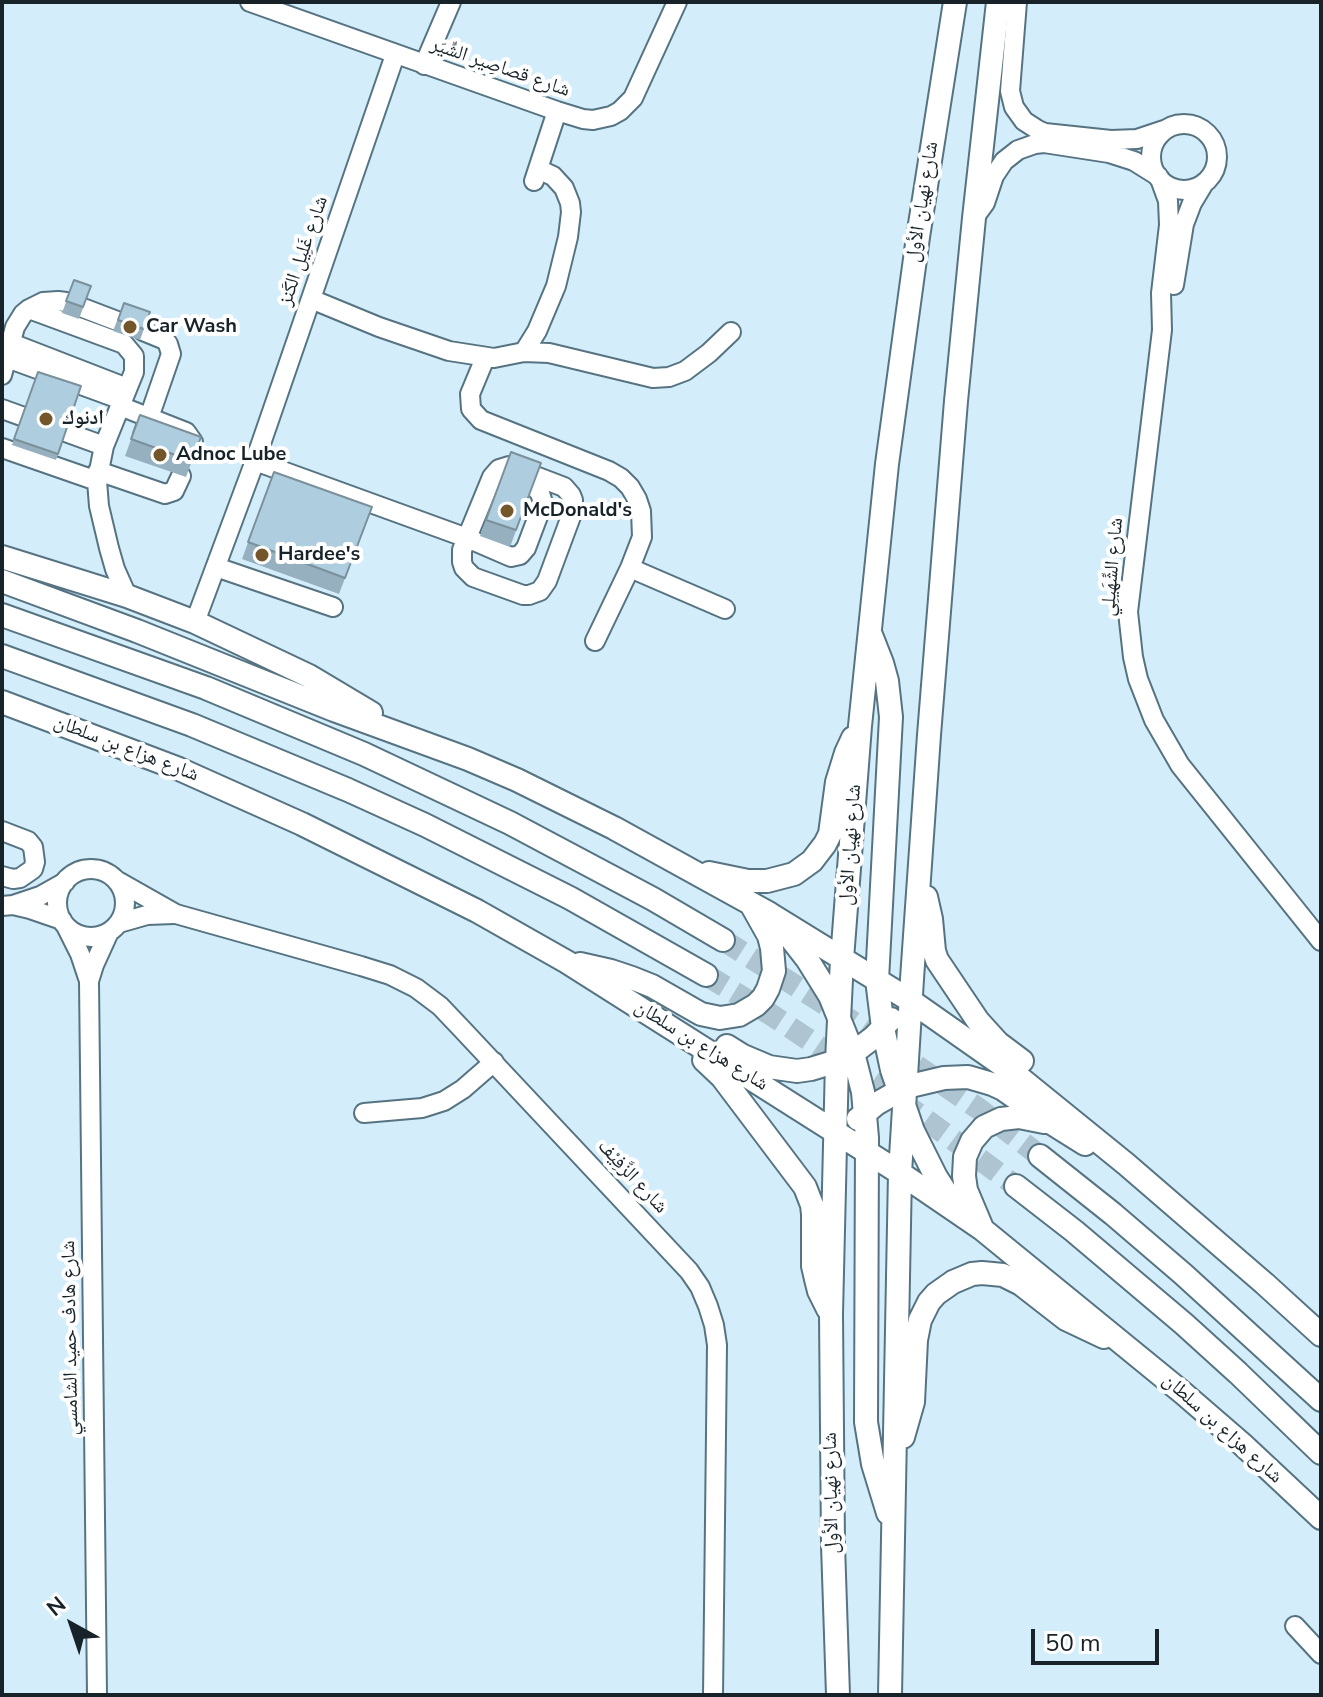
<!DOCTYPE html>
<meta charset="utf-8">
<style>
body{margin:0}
#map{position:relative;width:1323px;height:1697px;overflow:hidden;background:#d4edfb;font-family:"Nunito Sans",sans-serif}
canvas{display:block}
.frame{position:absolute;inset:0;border:4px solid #172329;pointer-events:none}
.north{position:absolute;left:32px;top:1585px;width:80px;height:80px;-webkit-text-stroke:6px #fff;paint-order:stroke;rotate:320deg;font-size:22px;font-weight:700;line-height:32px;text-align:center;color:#172329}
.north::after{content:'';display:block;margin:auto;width:28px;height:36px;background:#172329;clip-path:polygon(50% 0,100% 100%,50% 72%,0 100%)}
.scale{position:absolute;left:1031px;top:1629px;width:128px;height:36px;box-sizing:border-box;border:4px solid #172329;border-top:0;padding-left:10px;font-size:24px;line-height:28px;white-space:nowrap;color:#172329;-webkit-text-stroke:6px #fff;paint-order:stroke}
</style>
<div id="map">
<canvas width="1323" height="1697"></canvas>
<div class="frame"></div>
<div class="north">N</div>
<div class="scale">50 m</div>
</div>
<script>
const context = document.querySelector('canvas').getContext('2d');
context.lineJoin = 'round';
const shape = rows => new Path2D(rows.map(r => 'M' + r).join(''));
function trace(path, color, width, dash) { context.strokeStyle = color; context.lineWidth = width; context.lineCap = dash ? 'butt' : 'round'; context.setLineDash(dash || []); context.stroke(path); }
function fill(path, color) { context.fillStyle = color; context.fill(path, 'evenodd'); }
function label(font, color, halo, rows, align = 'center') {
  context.font = font + ' "Nunito Sans","Noto Naskh Arabic",sans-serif'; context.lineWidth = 8; context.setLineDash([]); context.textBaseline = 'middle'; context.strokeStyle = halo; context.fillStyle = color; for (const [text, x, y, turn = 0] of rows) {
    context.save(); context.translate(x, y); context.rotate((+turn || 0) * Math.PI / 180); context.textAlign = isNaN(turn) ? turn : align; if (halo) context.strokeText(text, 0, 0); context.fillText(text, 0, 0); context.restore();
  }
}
const majorTunnel = shape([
 [723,940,853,1022,979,1109,1040,1156],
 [706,975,770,1014,895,1097,1016,1186]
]);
const minor = shape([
 [250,2,557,111,583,119,593,120,611,116,620,111,633,98,677,2],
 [1017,2,1010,91,1014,107,1024,121,1038,130,1045,133,1111,140,1137,139,1164,130],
 [424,65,451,2],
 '1151 157a33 33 0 1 1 66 0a33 33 0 1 1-66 0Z',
 [1160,179,1168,201,1169,225,1161,293,1162,330,1128,612,1133,657,1138,679,1154,720,1180,765,1321,941],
 [534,181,557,111],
 [974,218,985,203,994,176,1004,161,1018,150,1035,144,1044,143,1109,153,1134,161,1158,176],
 [1174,285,1184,224,1192,203,1204,183],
 [311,299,379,327,449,351,494,358,524,352,549,353,653,378,669,377,685,371,709,353,731,332],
 [83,308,117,321],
 [29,309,124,344,134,356,134,372,104,446,97,481,99,506,109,548,115,569,127,596],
 [11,343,127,388],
 [524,352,537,331,556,286,568,237,571,212,570,203,564,188,553,176,538,169],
 [7,358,122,400],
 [485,358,470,394,471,409,481,420,609,471,621,478,630,487,637,499,641,511,642,537,630,568,595,641],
 [2,375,15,327,23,314,29,309,43,302,58,301,66,302],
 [120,406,186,432,193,442,192,449],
 [2,409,104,446],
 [143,435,171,354,168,344,165,340,143,331],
 [2,448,97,481],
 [255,461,467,538,511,557,520,555,526,548,543,503,540,493,533,485],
 [509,466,564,487,571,495,573,500,573,511,547,581,540,591,529,595,523,595,473,577,464,568,462,562,462,550,492,477,499,469,509,466],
 [98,471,165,494,174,491,181,476],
 [216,567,333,607],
 [630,568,725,609],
 [195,622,255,461,395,55],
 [2,831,28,841,33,847,35,862,33,869,20,878,13,879,2,876],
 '57 903a34 34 0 1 1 68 0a34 34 0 1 1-68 0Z',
 [116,880,176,914,361,966,390,975,416,988,440,1006,460,1027,689,1271,700,1287,708,1306,714,1325,717,1345,713,1695],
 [13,905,40,896,65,882],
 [2,906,13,905,30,909,62,920],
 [119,923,147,915,174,914],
 [66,926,80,954,89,981,97,1695],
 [89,981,94,965,109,932],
 [364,1113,422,1108,444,1101,463,1089,494,1062],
 [1295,1626,1321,1654]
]);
const major = shape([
 [2,557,127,596,195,622,309,676,371,713],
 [2,581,137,631,334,710,468,759,517,780,614,828,770,914,911,1001,1015,1074,1126,1164,1265,1284,1321,1335],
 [2,615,206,688,364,754,510,823,653,899,723,940],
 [871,635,882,663,887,681,891,717,877,980,883,1028,892,1070,913,1131,936,1177,952,1202],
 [2,656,192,725,348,790,425,825,570,898,706,975],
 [2,702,179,769,302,824,477,911,567,962,900,1173,982,1229,1183,1393,1242,1444,1321,1518],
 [709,873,748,881,767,881,794,874,812,861,825,844,830,834,837,782,846,753,853,738],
 [926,897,931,919,934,951,937,960,978,1021,998,1043,1022,1061],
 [782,927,807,959,830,996,853,1053,863,1092,867,1138,866,1422,873,1464,888,1513],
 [580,964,611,971,632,978,652,986,701,1014,720,1018,739,1015,756,1005,763,998,768,989,774,971,772,948,769,936,751,904],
 [727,1046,743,1056,769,1067,797,1071,811,1069,837,1061,853,1053,874,1037,891,1019],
 [704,1060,722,1077,805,1187,812,1205,813,1214,813,1266,816,1279,819,1291,828,1309],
 [858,1119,876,1104,906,1087,944,1078,968,1077,992,1084,1003,1089,1053,1124,1085,1144],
 [1040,1156,1113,1214,1183,1274,1321,1400],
 [1016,1186,1074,1231,1184,1324,1238,1373,1321,1453],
 [982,1228,966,1190,964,1176,965,1157,972,1141,984,1127,1001,1119,1019,1117,1044,1122],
 [903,1437,913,1402,916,1340,920,1320,929,1302,936,1294,953,1282,972,1274,982,1273,1003,1275,1021,1284,1066,1319,1104,1337],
 [838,1695,833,1545,831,1314,837,1061,842,959,860,726,887,464,918,237,955,2],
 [890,1695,900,1173,912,979,929,735,956,401,974,218,998,2]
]);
const wall = shape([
 [74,280,91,286,79,319,62,313],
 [124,303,150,312,140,340,113,331],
 [38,372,81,386,56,460,12,445],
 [140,415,201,437,186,477,125,456],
 [541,463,510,547,480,536,486,520],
 [274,472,372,507,339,594,242,559]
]);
const building = shape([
 [74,280,91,286,83,307,66,301,74,280],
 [124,303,150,312,144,329,118,320,124,303],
 [38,372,81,386,58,454,14,439,38,372],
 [140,415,201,437,192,461,131,439,140,415],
 [511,452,541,463,516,530,486,520,511,452],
 [274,472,372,507,345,578,248,542,274,472]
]);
const markers = [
 [130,327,8,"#73572a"],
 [46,419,8,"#73572a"],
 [160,455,8,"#73572a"],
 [507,511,8,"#73572a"],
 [262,555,8,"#73572a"]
];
const streetNames = [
 ["شارع قصاصِير الشِّيَر",500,68,19],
 ["شارع نهيان الأول",923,202,-81],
 ["شارع غَلِيل الكَنز",304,251,-71],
 ["شارع الشِّهَيلِي",1113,567,-85],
 ["شارع هزاع بن سلطان",126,749,21],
 ["شارع نهيان الأول",851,845,-86],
 ["شارع هزاع بن سلطان",701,1046,32],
 ["شارع الزَّفِيْف",632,1177,47],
 ["شارع هادف حميد الشامسي",71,1338,-91],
 ["شارع هزاع بن سلطان",1222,1429,42],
 ["شارع نهيان الأول",832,1493,-91]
];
const poiNames = [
 ["Car Wash",146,327],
 ["ادنوك",62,419],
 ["Adnoc Lube",176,455],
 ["McDonald's",523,511],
 ["Hardee's",278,555]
];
trace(majorTunnel, '#aec5d1', 22, [22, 11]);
trace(minor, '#567382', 22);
trace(major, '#567382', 26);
trace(minor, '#fff', 18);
trace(major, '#fff', 22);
fill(wall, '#96b0bf');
fill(building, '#aecdde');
trace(building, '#7a909b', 2);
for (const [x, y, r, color] of markers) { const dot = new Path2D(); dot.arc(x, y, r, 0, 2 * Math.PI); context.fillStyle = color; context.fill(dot); trace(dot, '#fff', 3); }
label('20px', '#172329', '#fff', streetNames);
label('bold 20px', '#172329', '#fff', poiNames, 'left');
</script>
